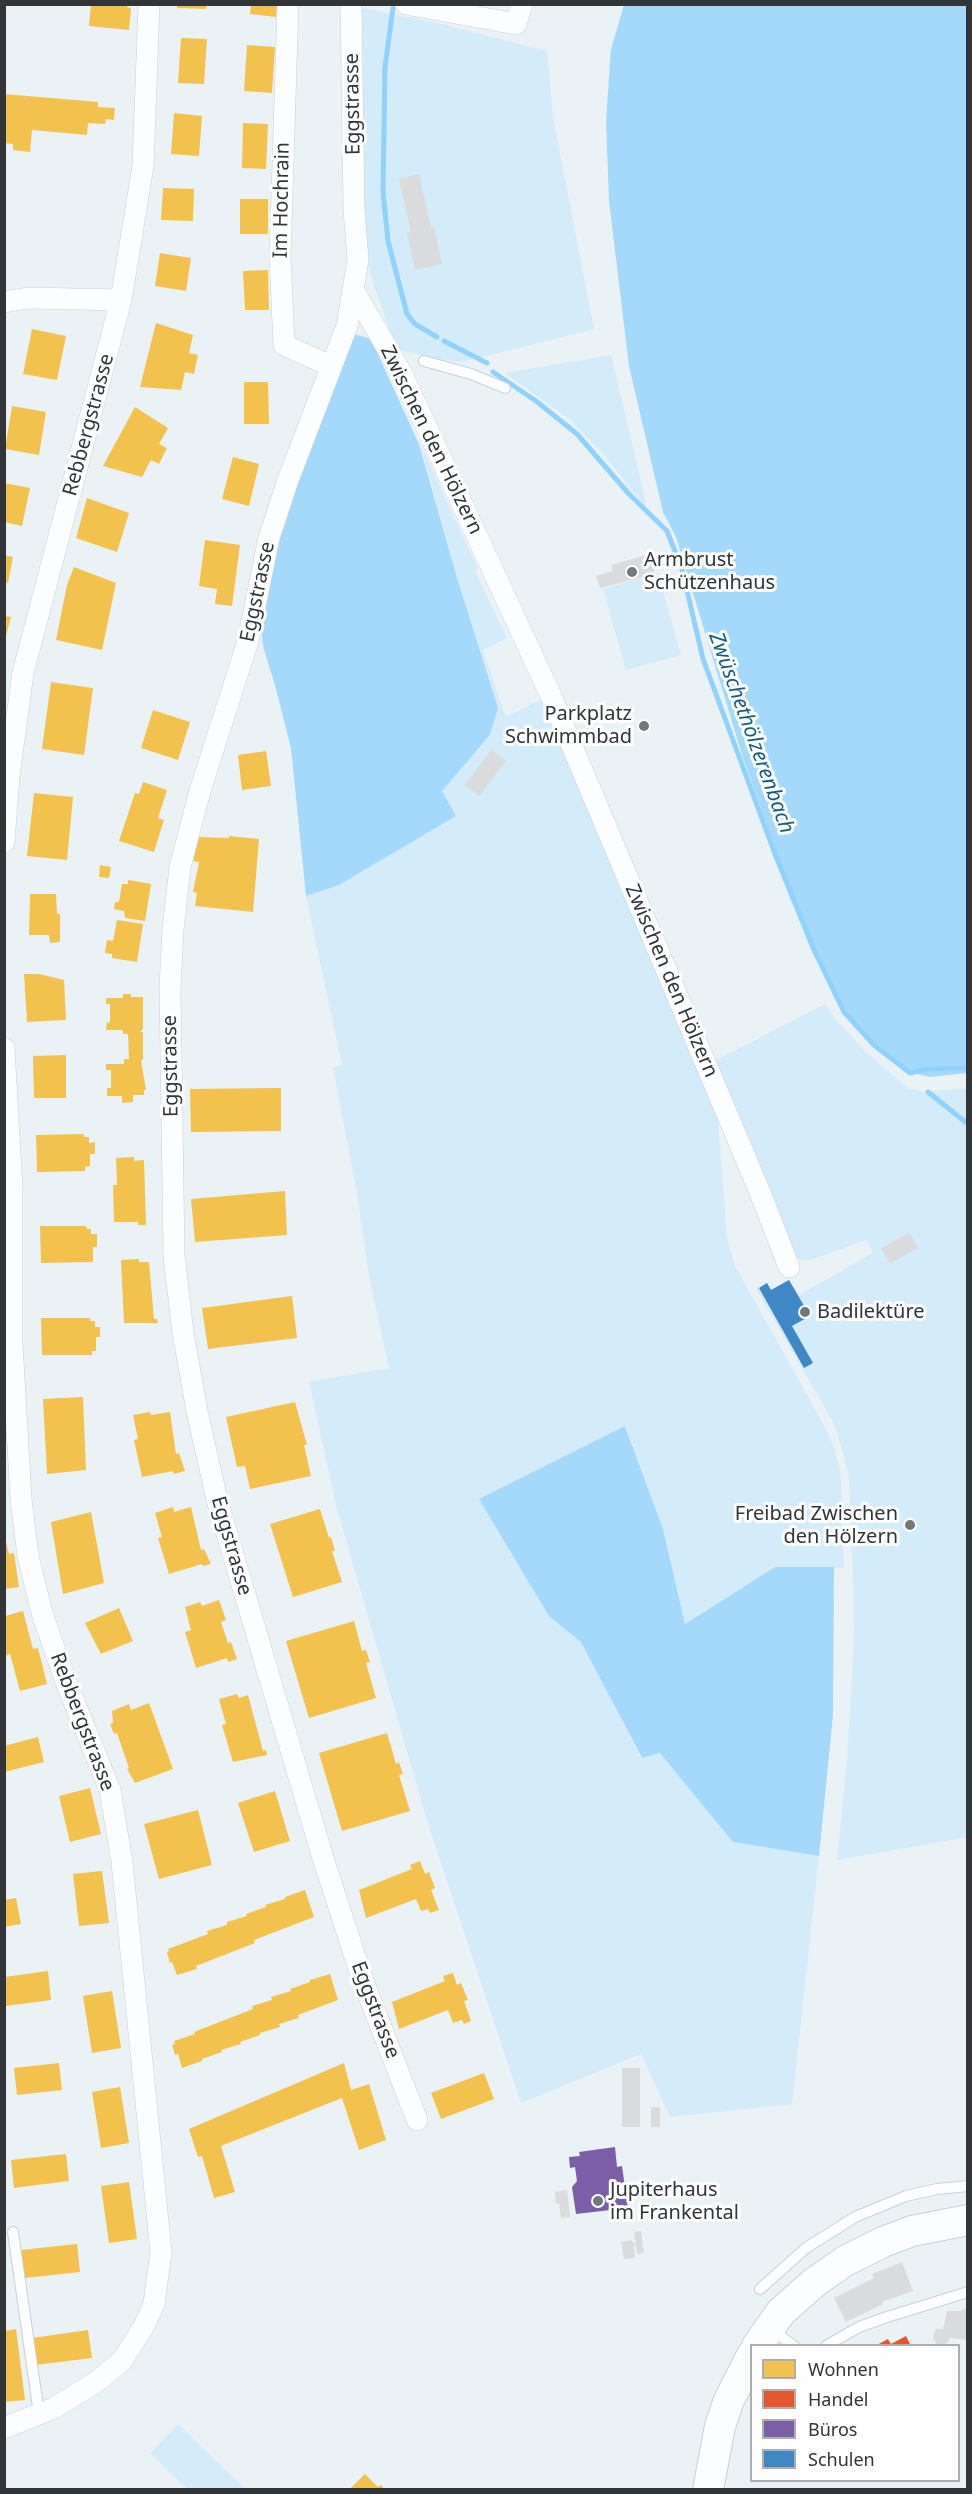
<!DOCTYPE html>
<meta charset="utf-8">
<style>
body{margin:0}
#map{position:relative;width:972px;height:2494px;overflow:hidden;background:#ebf2f6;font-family:"Noto Sans",sans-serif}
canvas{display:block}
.frame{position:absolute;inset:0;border:6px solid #313538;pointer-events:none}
.legend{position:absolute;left:750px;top:2344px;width:210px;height:138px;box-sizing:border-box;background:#fefefe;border:2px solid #acaeaf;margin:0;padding:8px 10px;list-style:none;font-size:18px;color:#313538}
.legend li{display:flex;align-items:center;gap:12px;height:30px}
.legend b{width:30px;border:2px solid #acaeaf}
</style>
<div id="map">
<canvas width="972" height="2494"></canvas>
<div class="frame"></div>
<ul class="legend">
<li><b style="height:16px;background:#f2c14e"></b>Wohnen</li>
<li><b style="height:16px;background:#e4572e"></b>Handel</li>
<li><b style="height:16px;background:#7b5ea7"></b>Büros</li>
<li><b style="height:16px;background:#3f88c5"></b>Schulen</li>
</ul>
</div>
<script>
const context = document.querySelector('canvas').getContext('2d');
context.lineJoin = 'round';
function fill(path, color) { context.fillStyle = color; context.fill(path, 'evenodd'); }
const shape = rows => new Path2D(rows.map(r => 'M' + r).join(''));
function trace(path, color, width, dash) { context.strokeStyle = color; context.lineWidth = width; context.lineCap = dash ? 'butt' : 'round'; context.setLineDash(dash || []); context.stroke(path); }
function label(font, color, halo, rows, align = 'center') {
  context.font = font + ' "Noto Sans",sans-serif'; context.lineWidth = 6; context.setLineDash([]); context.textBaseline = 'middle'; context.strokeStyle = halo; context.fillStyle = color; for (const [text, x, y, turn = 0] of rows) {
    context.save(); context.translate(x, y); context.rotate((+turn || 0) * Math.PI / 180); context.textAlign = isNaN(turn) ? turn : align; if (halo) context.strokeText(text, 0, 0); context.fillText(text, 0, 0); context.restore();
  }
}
const green = shape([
 [362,8,434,22,547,51,553,117,594,329,462,362,432,358,401,350,393,340,370,274,364,202],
 [611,355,646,502,643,504,604,455,569,419,505,373],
 [420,443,478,569,475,571,507,638,483,650,504,713,507,716,545,698,718,1118,727,1238,735,1266,826,1429,835,1450,841,1476,844,1568,775,1567,685,1624,663,1529,626,1426,479,1499,581,1641,641,1758,661,1753,734,1842,819,1856,792,2104,670,2117,641,2054,521,2103,428,1824,337,1509,309,1382,389,1368,369,1276,356,1188,333,1068,342,1065,306,896,339,885,456,816,442,790,490,736,498,708,458,581],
 [658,573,681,655,626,670,603,589],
 [825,1004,835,1019,867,1053,908,1088,924,1092,967,1088,967,1837,837,1860,847,1760,853,1659,854,1609,849,1477,839,1438,832,1420,756,1289,767,1283,771,1290,789,1280,799,1295,873,1253,866,1240,811,1260,801,1260,796,1257,713,1062],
 [178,2424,245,2489,187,2489,150,2453]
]);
const forest = shape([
 [624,5,967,5,967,1073,929,1077,911,1072,875,1043,845,1011,815,950,777,854,743,758,676,537,663,512,629,366,609,201,606,121,611,49],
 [354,334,371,339,419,444,458,581,498,708,490,735,442,791,456,816,339,885,306,896,291,748,275,685,264,650,260,624,287,508],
 [625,1426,663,1529,685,1624,775,1567,834,1567,833,1715,819,1856,733,1842,660,1753,642,1758,581,1642,549,1616,479,1499]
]);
const homes = shape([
 [91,4,127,4,127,7,131,8,129,30,89,26],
 [177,4,207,4,206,9,177,8],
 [251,4,277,4,276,17,250,14],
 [181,38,207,39,204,84,178,83],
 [247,45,275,47,272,93,244,91],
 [4,94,98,102,98,107,115,108,114,120,106,119,105,124,88,123,87,135,32,130,30,152,13,150,13,144,4,143],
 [174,113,202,116,199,156,171,154],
 [243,123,268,124,266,169,242,168],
 [163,188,194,189,193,221,161,220],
 [240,199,268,199,268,234,240,234],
 [160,253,191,258,186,291,155,286],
 [268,270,269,310,245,310,243,271],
 [156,323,193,335,189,353,198,355,194,374,185,372,181,390,140,387],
 [32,329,66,336,57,380,23,374],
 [244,382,268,382,269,424,244,424],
 [12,406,46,412,39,455,5,449],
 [135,407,168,428,159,444,167,448,159,464,151,460,142,477,103,466],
 [233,457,259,464,249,506,222,499],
 [4,483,30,488,22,526,4,522],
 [87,498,129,513,117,552,76,538],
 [205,540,240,545,232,606,215,604,217,589,199,586],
 [4,555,13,557,8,583,4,582],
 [74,567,116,583,102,650,56,640,67,585],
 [4,616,11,617,5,640,4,640],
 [51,682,93,688,84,755,42,749],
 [153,710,190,722,178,760,141,748],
 [266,751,271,786,242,790,238,755],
 [143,782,167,790,158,818,164,820,154,852,119,841,135,793,139,794],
 [34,793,73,797,67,860,27,856],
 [229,836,259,839,253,912,195,906,197,893,193,892,199,862,193,861,198,837,229,838],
 [100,865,111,867,109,878,99,877],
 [128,880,151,884,145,921,125,918,124,911,114,909,115,902,119,902,122,884,128,884],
 [30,894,56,894,57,914,60,914,60,942,50,943,49,935,29,935],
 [117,920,143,924,137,962,112,958,112,954,105,953,107,940,113,941],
 [24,974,39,974,64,980,66,1020,27,1022],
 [123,994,131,994,131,997,143,997,143,1029,140,1032,143,1032,143,1060,141,1060,146,1090,144,1090,144,1095,133,1095,133,1102,122,1103,122,1096,107,1096,107,1088,111,1088,111,1070,106,1070,106,1064,124,1064,124,1059,129,1059,128,1034,123,1034,123,1030,106,1030,107,1022,110,1023,110,1004,106,1004,106,998,123,998],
 [66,1055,66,1098,34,1098,33,1056],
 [281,1088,281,1131,191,1132,190,1089],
 [84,1134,84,1137,89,1137,89,1143,95,1142,95,1154,90,1154,90,1166,85,1167,85,1171,37,1172,36,1135],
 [134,1157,134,1161,144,1160,146,1225,138,1225,138,1222,114,1222,113,1185,117,1185,116,1158],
 [285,1191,287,1235,195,1242,191,1199],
 [40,1226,86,1226,87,1229,91,1229,91,1234,97,1234,97,1247,93,1247,93,1262,41,1263],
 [139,1259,139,1262,149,1262,154,1319,157,1319,158,1323,124,1323,121,1260],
 [292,1296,297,1338,208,1349,202,1308],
 [41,1318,90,1318,90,1321,95,1321,95,1327,100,1327,100,1337,96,1337,96,1351,92,1351,92,1355,42,1355],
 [83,1397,86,1470,47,1474,43,1399],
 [295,1402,307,1445,304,1445,311,1476,250,1489,245,1466,237,1467,226,1417],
 [150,1412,151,1415,170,1412,176,1454,179,1453,185,1471,174,1474,173,1471,142,1477,134,1440,138,1439,133,1415],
 [173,1507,174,1512,191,1507,201,1550,204,1549,211,1564,203,1566,202,1564,169,1574,158,1538,162,1537,155,1513],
 [320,1509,329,1538,331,1537,335,1551,332,1551,342,1582,293,1597,270,1524],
 [91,1512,104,1583,63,1594,51,1522],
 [4,1533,9,1554,14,1553,19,1587,4,1589],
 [219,1600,226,1620,221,1622,228,1643,231,1642,237,1659,228,1662,227,1658,196,1668,185,1632,191,1630,185,1607,200,1602,202,1606],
 [119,1608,133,1641,101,1654,85,1623],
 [23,1611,33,1649,38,1648,47,1684,20,1691,10,1654,5,1656,5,1616],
 [354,1621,362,1651,366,1650,370,1662,366,1663,376,1698,309,1718,286,1641],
 [237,1694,239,1698,248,1695,263,1751,266,1750,267,1755,233,1762,222,1725,226,1724,219,1699],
 [149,1703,173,1769,135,1783,127,1769,129,1768,117,1733,114,1734,110,1724,113,1723,112,1711,129,1704,131,1710],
 [387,1733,396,1764,399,1762,403,1774,399,1775,410,1811,342,1831,319,1753],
 [38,1737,44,1762,4,1772,4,1746],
 [90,1788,101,1834,70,1842,59,1796],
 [275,1791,290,1841,254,1852,238,1803],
 [198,1810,212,1865,159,1879,144,1824],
 [420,1861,425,1874,429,1872,435,1888,431,1890,439,1910,430,1913,428,1909,421,1911,416,1899,366,1918,359,1890,412,1869,410,1865],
 [102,1871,109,1923,79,1926,73,1874],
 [305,1890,314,1917,254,1940,255,1943,196,1966,197,1969,177,1975,172,1962,170,1963,167,1952,169,1951,168,1949,208,1934,207,1931,227,1925,227,1922,247,1916,246,1914,266,1907,265,1905,285,1899,285,1897],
 [16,1898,21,1924,4,1927,4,1900],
 [48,1971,51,2000,6,2006,4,1977],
 [453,1973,457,1985,461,1983,468,2000,464,2001,471,2021,464,2024,462,2020,453,2023,448,2010,399,2029,392,2002,445,1981,443,1976],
 [330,1974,338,2000,298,2015,299,2018,279,2024,280,2027,260,2033,260,2035,240,2042,241,2044,221,2050,222,2052,202,2059,202,2061,182,2068,178,2054,175,2055,172,2045,175,2044,174,2041,195,2034,194,2032,253,2009,252,2006,272,2000,271,1997,291,1991,290,1989,310,1982,310,1980],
 [112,1991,121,2048,92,2053,83,1996],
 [59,2063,62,2090,17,2095,14,2068],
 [344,2063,351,2090,369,2084,386,2140,359,2150,342,2098,221,2146,235,2192,214,2198,202,2156,198,2157,189,2129],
 [484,2073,494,2099,441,2119,431,2093],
 [120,2087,129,2143,101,2148,92,2092],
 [66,2154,69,2181,14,2188,11,2160],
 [129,2182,137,2239,109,2243,101,2186],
 [77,2244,80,2272,25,2278,21,2250],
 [16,2329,25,2400,4,2402,4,2331],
 [88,2330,92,2358,35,2365,32,2338],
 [365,2474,378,2487,381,2485,385,2490,349,2490]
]);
const shops = shape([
 [906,2336,911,2346,875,2346,888,2339,891,2344]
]);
const offices = shape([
 [615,2147,617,2167,622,2166,628,2208,576,2214,572,2187,577,2181,575,2167,570,2168,569,2157,580,2156,579,2152]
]);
const schools = shape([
 [789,1280,810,1316,792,1326,813,1363,804,1368,759,1288,767,1283,771,1290]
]);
const stream = shape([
 [393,8,385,67,383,192,388,241,407,314,415,324,437,337],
 [444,341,487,363],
 [493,372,536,401,577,434,629,494,667,531,682,569,703,659,775,854,814,950,844,1012,874,1045,910,1073,926,1069,968,1068],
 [928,1092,968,1124]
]);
const building = shape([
 [419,174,431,228,434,227,442,264,415,270,407,233,411,232,399,179],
 [650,554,655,574,600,588,596,576,613,571,611,565],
 [491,750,506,761,479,796,465,785],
 [909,1233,918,1248,890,1263,881,1248],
 [622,2068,640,2068,640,2127,622,2127],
 [651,2107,660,2107,660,2127,651,2127],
 [567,2190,570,2217,561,2218,559,2203,556,2204,555,2192],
 [641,2231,644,2253,637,2254,636,2246,634,2246,635,2258,624,2259,621,2242,632,2240,633,2243,636,2243,634,2232],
 [902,2262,913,2291,882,2302,883,2304,846,2322,834,2298,874,2278,872,2274],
 [962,2309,968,2309,968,2340,950,2338,947,2343,938,2346,933,2338,936,2329,943,2329,947,2311,962,2311]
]);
const service = shape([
 [424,361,471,374,505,388],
 [13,2232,39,2414],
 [760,2289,806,2248,855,2217,906,2196,937,2189,968,2186],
 [772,2330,794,2346],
 [826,2346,859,2327,884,2318,968,2292]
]);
const minor = shape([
 [288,4,280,257,284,345,331,366],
 [351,4,354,209,358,260,347,326,288,480,269,538,248,641,200,791,180,867,173,930,170,987,174,1255,183,1333,197,1411,217,1500,322,1855,362,1978,417,2120],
 [406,4,516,24,522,4],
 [354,291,401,372,551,696,759,1190,789,1267],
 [4,302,28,298,121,300],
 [4,842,9,776,23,673,121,300,143,166,149,4],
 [4,1048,12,1189,12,1343,21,1499,28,1556,42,1613,66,1682,110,1790,122,1862,161,2252,154,2304,144,2326,122,2361,96,2382,54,2408,4,2428]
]);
const secondary = shape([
 [757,2346,781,2312,815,2282,845,2261,883,2242,912,2231,968,2220],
 [708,2490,720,2426,729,2400,752,2355]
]);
const markers = [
 [632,572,6,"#72777a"],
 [644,726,6,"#72777a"],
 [805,1312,6,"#72777a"],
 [910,1525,6,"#72777a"],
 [598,2201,6,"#72777a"]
];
const streetNames = [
 ["Eggstrasse",353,104,-91],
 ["Im Hochrain",282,200,-89],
 ["Rebbergstrasse",89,425,-75],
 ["Zwischen den Hölzern",431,440,64],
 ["Eggstrasse",258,592,-78],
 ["Zwischen den Hölzern",671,981,67],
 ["Eggstrasse",171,1066,-91],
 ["Eggstrasse",231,1546,74],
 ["Rebbergstrasse",82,1722,69],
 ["Eggstrasse",375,2010,69]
];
const poiNames = [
 ["Armbrust",644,560],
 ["Schützenhaus",644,583],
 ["Parkplatz",632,714,"right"],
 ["Schwimmbad",632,737,"right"],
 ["Badilektüre",817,1312],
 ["Freibad Zwischen",898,1514,"right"],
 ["den Hölzern",898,1537,"right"],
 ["Jupiterhaus",610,2190],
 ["im Frankental",610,2213]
];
const waterNames = [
 ["Zwüschethölzerenbach",751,733,70]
];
fill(green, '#d4ebfa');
fill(forest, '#a4d9fb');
fill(homes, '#f2c14e');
fill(shops, '#e4572e');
fill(offices, '#7b5ea7');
fill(schools, '#3f88c5');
trace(stream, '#91d2fc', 5);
fill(building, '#dadbdc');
trace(service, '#cacfd2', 12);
trace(minor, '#cacfd2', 22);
trace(secondary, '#cacfd2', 32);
trace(service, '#fcfdfe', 10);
trace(minor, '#fcfdfe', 21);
trace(secondary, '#fcfdfe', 30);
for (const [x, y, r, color] of markers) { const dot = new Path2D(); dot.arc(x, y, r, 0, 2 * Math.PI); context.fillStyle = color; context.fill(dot); trace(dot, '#fefefe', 2); }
label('20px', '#313538', '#fefefe', streetNames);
label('20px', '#313538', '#fefefe', poiNames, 'left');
label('italic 21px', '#175b81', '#fefefe', waterNames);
</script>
